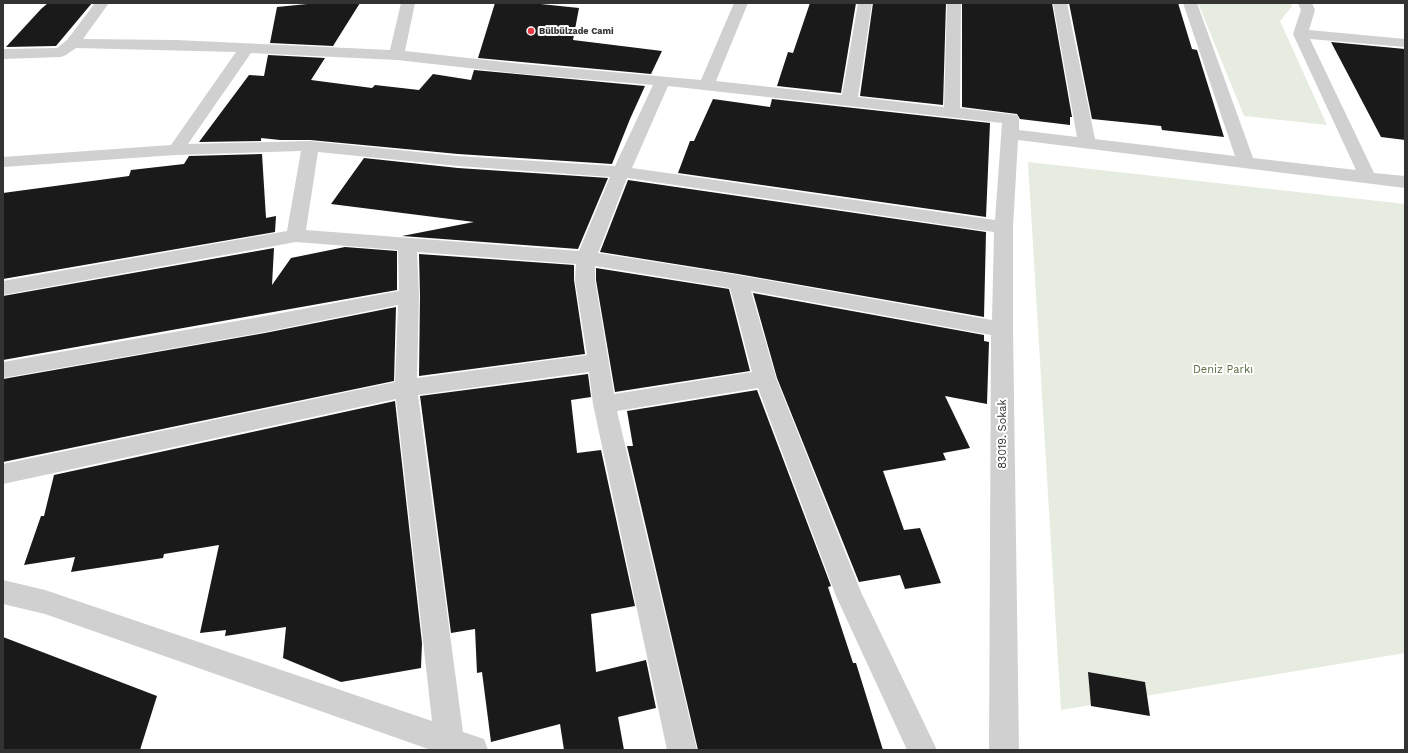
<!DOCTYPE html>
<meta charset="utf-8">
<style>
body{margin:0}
#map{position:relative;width:1408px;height:753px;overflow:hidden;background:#fff;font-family:"Work Sans",sans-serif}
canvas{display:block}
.frame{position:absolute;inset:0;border:4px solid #333;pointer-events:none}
</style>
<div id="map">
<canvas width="1408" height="753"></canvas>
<div class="frame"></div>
</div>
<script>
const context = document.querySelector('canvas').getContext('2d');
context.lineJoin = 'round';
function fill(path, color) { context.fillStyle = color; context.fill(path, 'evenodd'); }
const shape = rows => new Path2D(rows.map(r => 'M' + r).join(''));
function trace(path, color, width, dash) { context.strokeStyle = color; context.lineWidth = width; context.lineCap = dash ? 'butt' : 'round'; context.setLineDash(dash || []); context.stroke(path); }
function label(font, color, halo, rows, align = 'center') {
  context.font = font + ' "Work Sans",sans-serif'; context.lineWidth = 4; context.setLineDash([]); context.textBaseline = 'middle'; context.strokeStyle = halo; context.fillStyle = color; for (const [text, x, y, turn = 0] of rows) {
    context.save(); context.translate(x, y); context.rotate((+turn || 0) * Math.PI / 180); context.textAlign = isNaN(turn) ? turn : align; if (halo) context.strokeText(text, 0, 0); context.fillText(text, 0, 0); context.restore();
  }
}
const green = shape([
 [1198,3,1290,3,1292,6,1280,21,1327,125,1244,116],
 [1028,162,1405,204,1405,653,1061,710]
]);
const building = shape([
 [48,3,92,3,56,46,6,47,41,9],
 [317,3,360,3,333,46,270,43,277,7],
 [495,3,531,3,579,8,573,40,662,51,651,74,478,58],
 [810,3,856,3,841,93,777,86,788,52,793,53],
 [873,3,946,3,943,105,860,96],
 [962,3,1052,3,1072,117,1070,117,1070,125,1020,119,1017,114,962,107],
 [1069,3,1178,3,1192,49,1197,50,1224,137,1162,130,1161,126,1092,119],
 [1331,42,1405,49,1405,140,1381,137],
 [268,55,325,58,311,80,372,88,375,85,419,90,433,74,471,80,474,70,645,86,630,119,612,164,458,154,310,140,280,140,261,138,261,141,199,142,249,75,264,76],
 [713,99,770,107,772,99,990,123,986,217,678,173,690,141,694,141],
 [262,154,266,218,276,216,275,232,3,279,3,193,129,176,131,170,184,164,189,156],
 [364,158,458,168,608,178,578,249,402,236,474,222,331,204],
 [628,180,986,232,984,317,738,274,600,252],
 [345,247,397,251,397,290,3,360,3,296,274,248,272,285,291,258],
 [419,254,574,265,574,280,585,354,419,376,420,296],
 [596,268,729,289,750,371,615,392,596,280],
 [753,293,984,335,984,341,989,342,987,404,945,396,970,448,943,453,946,460,883,471,904,530,920,528,941,583,905,589,900,575,859,582,777,378],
 [396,307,394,381,3,462,3,379,265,333],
 [588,374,591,397,571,400,577,453,601,450,635,606,591,614,596,672,646,660,656,708,618,717,624,750,564,750,560,724,491,742,482,672,477,673,475,629,451,633,420,396],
 [757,390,831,586,828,587,853,663,856,663,883,750,698,750,627,446,633,446,627,411],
 [395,401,422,643,421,668,341,682,283,658,286,627,225,636,226,630,200,633,219,545,164,554,163,558,71,572,75,557,24,565,41,516,44,516,54,475],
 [3,637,157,696,140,750,3,750],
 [1088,672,1145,682,1150,716,1091,706]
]);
const minor = shape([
 [95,3,109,3,83,39,176,40,390,50,401,3,415,3,405,51,513,63,701,80,734,3,748,3,716,81,842,95,858,3,872,3,858,97,944,107,947,3,961,3,960,108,1017,115,1019,119,1019,130,1077,137,1053,3,1067,3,1095,139,1235,156,1183,3,1197,3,1253,158,1356,170,1293,34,1301,10,1298,3,1312,3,1315,10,1309,30,1405,39,1405,47,1310,39,1374,173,1405,176,1405,188,1018,140,1013,227,1013,329,1019,750,989,750,991,335,751,291,776,378,861,592,937,750,907,750,836,596,758,388,617,411,697,750,667,750,593,404,589,372,418,395,463,732,484,739,488,750,431,750,45,614,3,604,3,580,45,590,432,721,396,399,3,484,3,464,395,382,398,305,265,332,3,378,3,362,265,316,399,291,398,250,296,242,3,295,3,281,287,231,301,151,176,155,3,167,3,157,171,145,236,52,76,48,66,55,61,57,3,59,3,49,57,48,67,40,95,3],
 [251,53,397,60,513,73,653,85,615,166,458,156,310,141,188,144,251,53],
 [668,86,1002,123,995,220,632,168,668,86],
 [318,152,458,166,610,177,579,251,306,230,318,152],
 [627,178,994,232,992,320,738,275,598,253,627,178],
 [417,252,576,264,575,280,587,355,417,378,419,296,417,252],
 [595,266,730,288,752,372,614,394,595,280,595,266]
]);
const markers = [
 [531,31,4,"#e63946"]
];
const farPoinames = [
 ["Bülbülzade Cami",539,31]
];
const parkNames = [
 ["Deniz Parkı",1223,370]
];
const streetNames = [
 ["83019. Sokak",1003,434,-90]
];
fill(green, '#e6ecdf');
fill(building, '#1a1a1a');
fill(minor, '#d0d0d0');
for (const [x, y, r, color] of markers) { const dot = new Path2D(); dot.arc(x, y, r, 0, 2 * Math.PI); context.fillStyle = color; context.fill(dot); trace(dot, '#fff', 1.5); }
label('bold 9px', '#333', '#fff', farPoinames, 'left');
label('11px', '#56703f', '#fff', parkNames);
label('11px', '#333', '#fff', streetNames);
</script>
